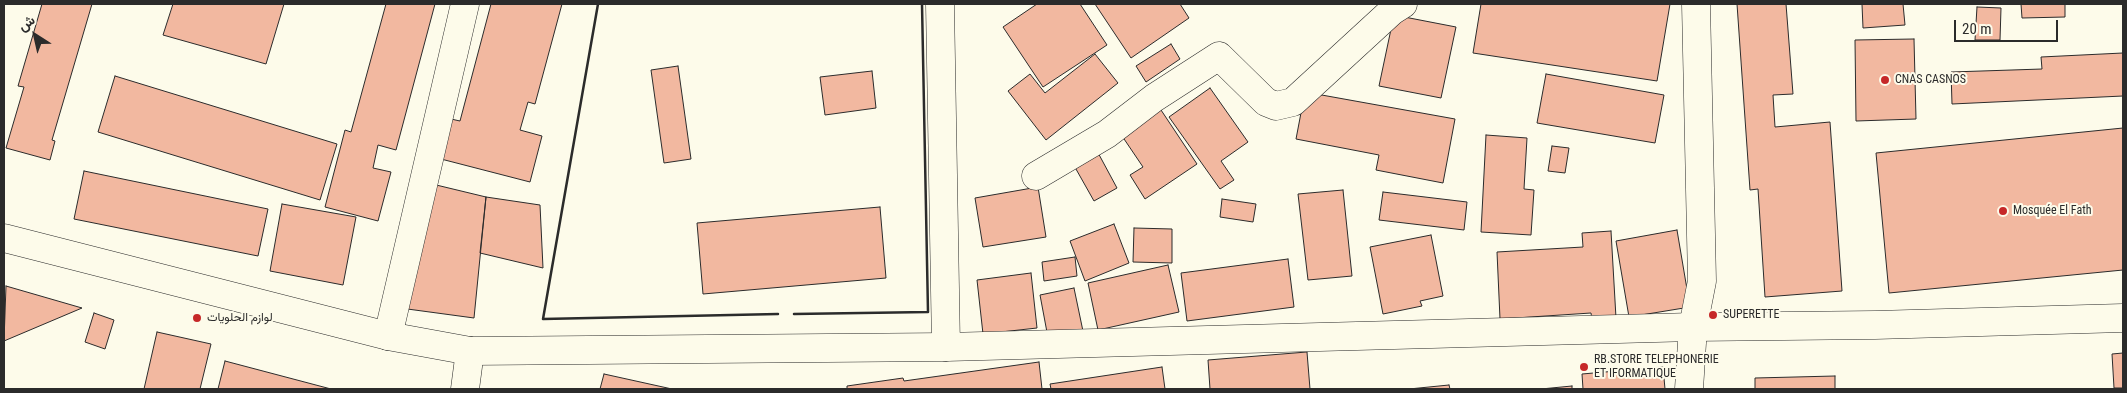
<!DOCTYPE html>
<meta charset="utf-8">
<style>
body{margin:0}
#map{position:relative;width:2127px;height:393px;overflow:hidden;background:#fdfbea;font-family:"Roboto Condensed",Vazirmatn,sans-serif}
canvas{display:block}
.frame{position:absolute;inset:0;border:5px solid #2b2b2b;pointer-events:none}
.north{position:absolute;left:10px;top:10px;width:50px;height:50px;-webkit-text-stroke:4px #fdfbea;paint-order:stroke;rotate:325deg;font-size:14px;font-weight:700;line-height:20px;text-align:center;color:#2b2b2b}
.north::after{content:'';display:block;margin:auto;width:18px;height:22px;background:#2b2b2b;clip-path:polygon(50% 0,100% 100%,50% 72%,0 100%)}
.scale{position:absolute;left:1954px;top:20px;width:104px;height:22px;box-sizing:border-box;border:2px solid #2b2b2b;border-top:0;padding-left:6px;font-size:15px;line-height:18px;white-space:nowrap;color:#2b2b2b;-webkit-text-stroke:4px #fdfbea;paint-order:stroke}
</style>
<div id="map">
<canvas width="2127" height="393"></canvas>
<div class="frame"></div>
<div class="north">ش</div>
<div class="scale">20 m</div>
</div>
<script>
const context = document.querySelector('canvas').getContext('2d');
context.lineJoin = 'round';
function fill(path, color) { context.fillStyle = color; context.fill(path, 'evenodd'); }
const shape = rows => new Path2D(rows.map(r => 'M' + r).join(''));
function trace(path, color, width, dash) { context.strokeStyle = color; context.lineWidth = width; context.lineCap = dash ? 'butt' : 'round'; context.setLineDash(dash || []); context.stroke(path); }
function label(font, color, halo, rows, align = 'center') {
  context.font = font + ' "Roboto Condensed",Vazirmatn,sans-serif'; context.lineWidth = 4; context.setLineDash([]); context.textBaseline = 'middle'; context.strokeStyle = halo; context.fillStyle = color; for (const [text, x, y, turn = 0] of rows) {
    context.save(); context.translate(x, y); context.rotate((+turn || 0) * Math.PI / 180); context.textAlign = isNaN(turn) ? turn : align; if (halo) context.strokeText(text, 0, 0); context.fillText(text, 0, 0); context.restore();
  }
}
const building = shape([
 [42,4,92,4,52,140,55,141,50,160,6,148,24,87,18,86,42,4],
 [173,4,284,4,266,64,163,35,173,4],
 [386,4,435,4,396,150,378,145,373,168,391,172,378,221,325,207,345,130,351,132,386,4],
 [491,4,562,4,535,104,528,102,520,130,542,136,530,182,441,159,451,119,460,121,491,4],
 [1037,4,1080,4,1107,45,1043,87,1003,27,1037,4],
 [1095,4,1180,4,1189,18,1131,58,1095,4],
 [1481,4,1670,4,1657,81,1473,53,1481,4],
 [1737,4,1786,4,1793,94,1773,95,1775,127,1830,122,1842,291,1765,297,1758,189,1750,190,1737,4],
 [1862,4,1903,4,1905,25,1863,28,1862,4],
 [2021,4,2065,4,2065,17,2022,18,2021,4],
 [1977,7,2001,8,2000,40,1975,40,1977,7],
 [1394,15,1456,27,1441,98,1379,86,1394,15],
 [1914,39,1916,119,1856,121,1855,40,1914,39],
 [1171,44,1180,59,1146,82,1136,66,1171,44],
 [2123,53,2123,96,1952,104,1951,72,2042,69,2041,57,2123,53],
 [1095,54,1118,83,1046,140,1008,91,1030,74,1045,93,1095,54],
 [678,66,691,159,664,163,651,70,678,66],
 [872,71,876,108,825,115,820,77,872,71],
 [1546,74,1664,95,1655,143,1537,123,1546,74],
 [115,76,337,144,320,200,98,132,115,76],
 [1210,88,1248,142,1221,161,1234,180,1220,189,1169,117,1210,88],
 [1305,92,1455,119,1443,183,1376,170,1379,155,1296,139,1305,92],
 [1159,107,1197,164,1145,199,1130,175,1143,167,1120,133,1159,107],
 [2123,128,2123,270,1889,293,1876,153,2123,128],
 [1486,135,1527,138,1524,189,1534,190,1531,235,1481,232,1486,135],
 [1552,146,1569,148,1565,173,1548,171,1552,146],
 [1096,149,1117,188,1094,201,1072,162,1096,149],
 [84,171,268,209,258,256,74,219,84,171],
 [428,183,486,197,474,318,400,308,428,183],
 [1038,187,1046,237,983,247,975,198,1038,187],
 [1343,190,1352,276,1308,280,1298,194,1343,190],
 [1383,192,1467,202,1464,230,1379,220,1383,192],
 [486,197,540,205,543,268,480,253,486,197],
 [1222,199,1256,204,1253,222,1220,217,1222,199],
 [282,204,356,217,343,285,270,271,282,204],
 [880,207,886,278,703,294,697,223,880,207],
 [1114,224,1129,263,1085,281,1070,241,1114,224],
 [1134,228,1172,229,1172,263,1133,262,1134,228],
 [1677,230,1690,307,1629,317,1616,241,1677,230],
 [1611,231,1616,318,1592,320,1591,313,1500,319,1497,252,1583,247,1582,233,1611,231],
 [1431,235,1443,296,1420,301,1422,306,1383,314,1370,247,1431,235],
 [1075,257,1077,276,1044,281,1042,262,1075,257],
 [1288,259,1294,307,1187,321,1181,273,1288,259],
 [1168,265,1179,312,1098,330,1088,283,1168,265],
 [1031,273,1037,328,983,334,977,280,1031,273],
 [6,286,82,308,4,341,6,286],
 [1074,288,1084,336,1049,343,1040,295,1074,288],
 [94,313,114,320,105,349,85,342,94,313],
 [157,332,211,344,200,389,144,389,157,332],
 [1307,352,1310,389,1210,389,1208,360,1307,352],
 [2123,353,2123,388,2114,388,2112,354,2123,353],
 [225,361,331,389,218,389,225,361],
 [1039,362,1042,389,847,389,847,386,903,378,904,381,1039,362],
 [1162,367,1165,389,1051,389,1050,384,1162,367],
 [1663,367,1665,389,1583,389,1582,374,1663,367],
 [604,374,672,389,600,389,604,374],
 [1835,376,1835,389,1755,389,1755,378,1835,376],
 [1449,385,1450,389,1409,389,1449,385],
 [1572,386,1572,389,1541,389,1572,386]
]);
const minor = shape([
 [940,4,946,347],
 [1036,176,1107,134,1154,98,1219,56,1266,102,1276,106,1293,102,1392,11,1403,4],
 [388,336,465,4],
 [465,389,470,351],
 [1689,389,1693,327,1702,281,1696,4]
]);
const major = shape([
 [4,238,388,336,470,351,946,347,1693,327,1875,325,2123,318]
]);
const wall = shape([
 [598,4,543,319,778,314],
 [794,314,928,312,922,4]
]);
const markers = [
 [1885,80,5,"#c62828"],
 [2003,211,5,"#c62828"],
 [1713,315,5,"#c62828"],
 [197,318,5,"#c62828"],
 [1584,367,5,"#c62828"]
];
const poiNames = [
 ["CNAS CASNOS",1895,80],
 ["Mosquée El Fath",2013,211],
 ["SUPERETTE",1723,315],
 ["لوازم الحلويات",207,318],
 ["RB.STORE TELEPHONERIE",1594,360],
 ["ET IFORMATIQUE",1594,374]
];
fill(building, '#f2b8a0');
trace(building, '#2b2b2b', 1);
trace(minor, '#2b2b2b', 29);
trace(major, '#2b2b2b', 29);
trace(minor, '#fdfbea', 28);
trace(major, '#fdfbea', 28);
trace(wall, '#2b2b2b', 2.5);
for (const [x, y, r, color] of markers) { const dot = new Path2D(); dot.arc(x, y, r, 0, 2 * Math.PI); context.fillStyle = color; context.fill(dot); trace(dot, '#fdfbea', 2); }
label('12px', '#2b2b2b', '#fdfbea', poiNames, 'left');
</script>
